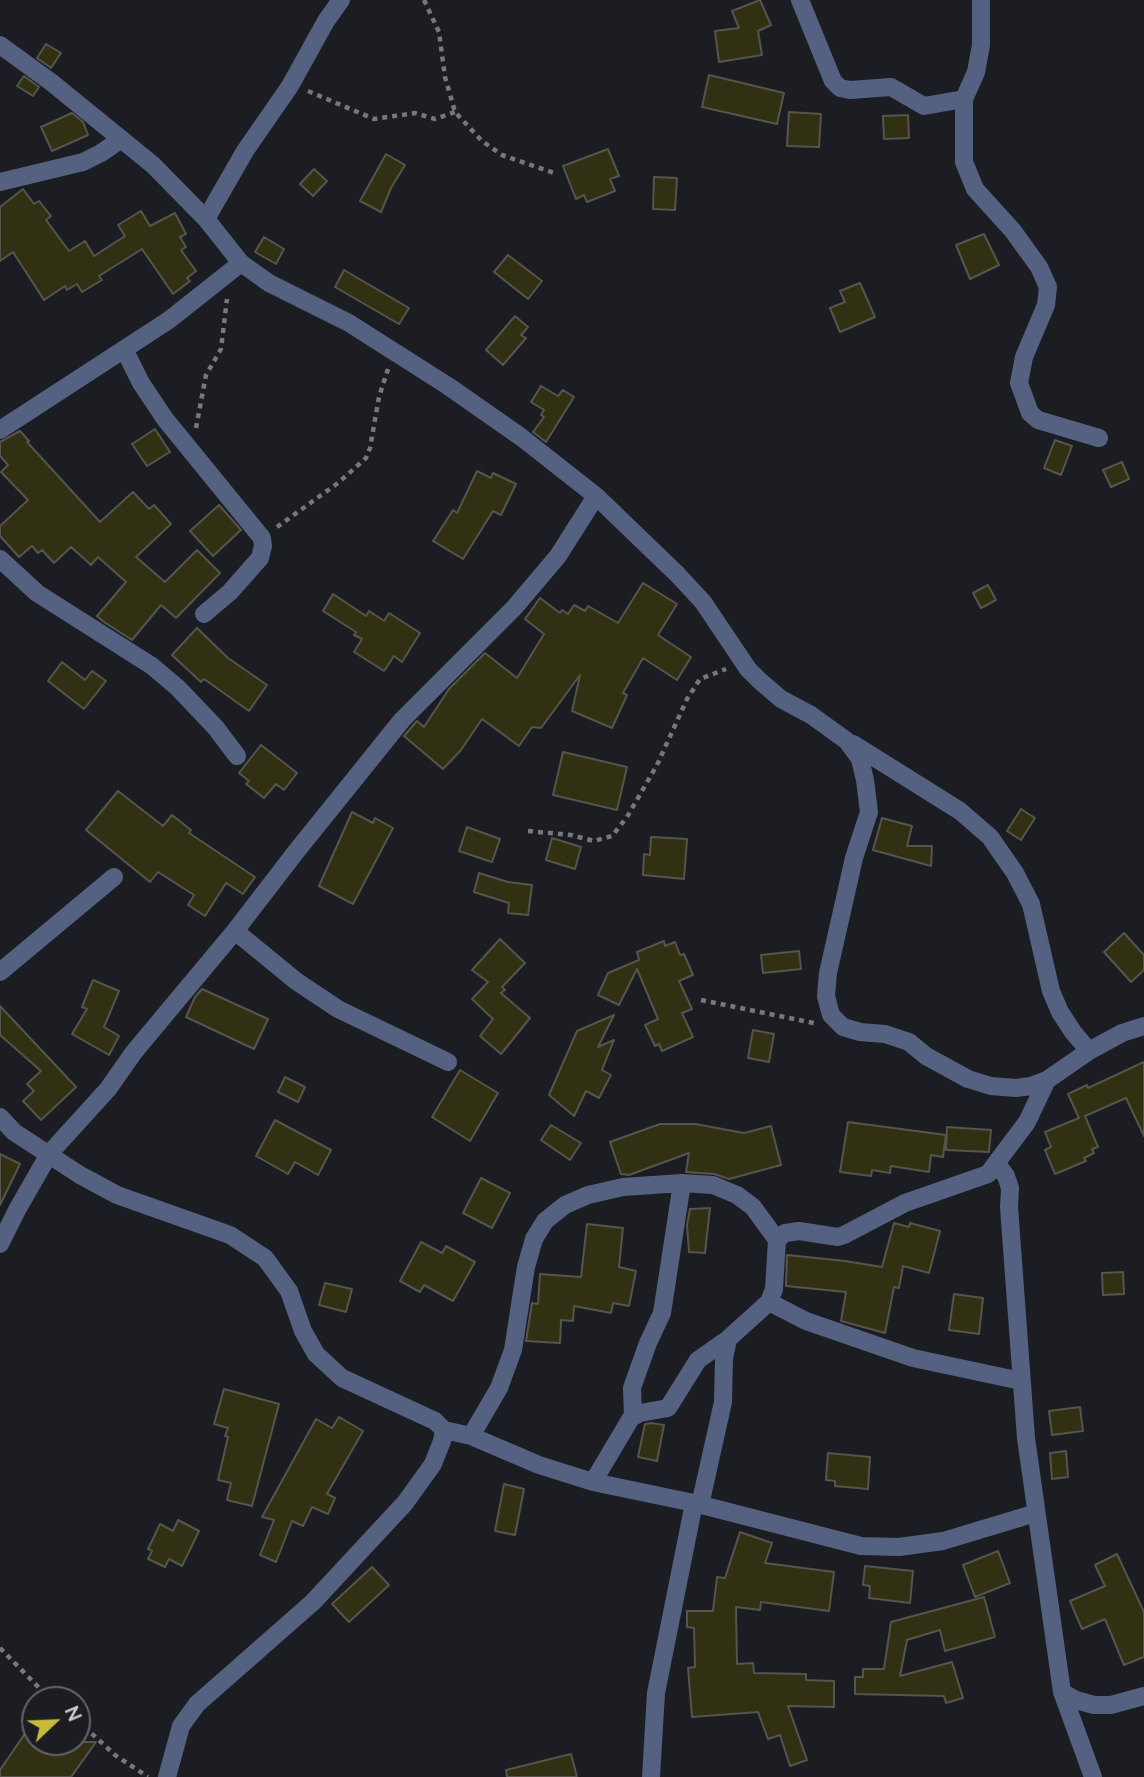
<!DOCTYPE html>
<style>
body{margin:0}
#map{position:relative;width:1144px;height:1777px;overflow:hidden;background:#1b1d23;font-family:Mulish,sans-serif}
canvas{display:block}
.north{position:absolute;left:21px;top:1686px;width:70px;height:70px;box-sizing:border-box;background:#1b1d23;border:2px solid #63656a;border-radius:50%;rotate:67deg;font-size:19px;font-weight:700;line-height:28px;text-align:center;color:#d0d1d5}
.north::after{content:'';display:block;margin:auto;width:24px;height:32px;background:#c7bb3c;clip-path:polygon(50% 0,100% 100%,50% 72%,0 100%)}
</style>
<div id="map">
<canvas width="1144" height="1777"></canvas>
<div class="north">N</div>
</div>
<script>
const context = document.querySelector('canvas').getContext('2d');
context.lineJoin = 'round';
function fill(path, color) { context.fillStyle = color; context.fill(path, 'evenodd'); }
const shape = rows => new Path2D(rows.map(r => 'M' + r).join(''));
function trace(path, color, width, dash) { context.strokeStyle = color; context.lineWidth = width; context.lineCap = dash ? 'butt' : 'round'; context.setLineDash(dash || []); context.stroke(path); }
const building = shape([
 [760,0,771,25,758,31,762,55,719,62,715,31,739,28,732,11,760,0],
 [46,44,61,53,51,68,37,58,46,44],
 [709,75,784,93,777,124,702,107,709,75],
 [24,76,39,87,33,96,17,86,24,76],
 [789,112,821,114,819,147,787,146,789,112],
 [72,113,83,122,88,135,52,151,41,127,72,113],
 [908,115,909,138,884,139,883,116,908,115],
 [608,149,619,176,610,179,615,191,587,202,584,195,576,199,563,166,608,149],
 [386,154,405,165,391,188,381,212,360,201,386,154],
 [314,169,327,181,313,196,300,184,314,169],
 [654,177,677,178,675,210,653,209,654,177],
 [23,189,34,204,39,201,51,216,46,220,69,251,85,241,94,256,125,236,118,225,141,211,150,226,175,213,186,234,180,237,186,247,181,250,196,271,187,278,190,281,173,294,142,249,99,276,102,280,82,292,77,284,67,290,65,286,44,300,13,252,0,261,0,207,23,189],
 [984,234,999,265,970,279,956,245,984,234],
 [264,237,284,249,276,264,255,252,264,237],
 [508,255,542,281,528,299,494,272,508,255],
 [344,270,409,308,399,324,335,287,344,270],
 [860,283,875,317,840,332,830,308,845,302,840,291,860,283],
 [515,316,528,327,521,335,526,338,503,365,486,350,515,316],
 [541,386,558,396,563,390,574,397,546,442,533,432,544,417,541,415,544,410,531,402,541,386],
 [155,429,170,452,147,466,132,444,155,429],
 [20,431,29,441,27,442,100,522,133,492,149,509,154,505,171,524,136,557,165,582,197,550,220,573,176,618,161,605,132,640,104,622,97,616,126,582,98,557,91,565,71,547,54,563,42,550,38,553,32,546,19,557,0,536,0,526,28,500,1,472,8,465,0,456,0,442,20,431],
 [1055,440,1072,446,1061,475,1044,468,1055,440],
 [1122,462,1129,479,1111,487,1103,470,1122,462],
 [477,471,491,478,493,473,516,484,501,515,493,511,463,559,433,541,453,510,457,513,477,471],
 [219,505,241,530,213,556,190,531,219,505],
 [643,583,677,604,658,635,691,657,677,680,643,658,623,693,627,695,612,728,572,711,580,675,541,728,532,727,519,746,482,719,461,750,443,769,404,736,417,721,424,727,449,689,485,653,517,678,544,634,525,619,540,598,560,613,562,610,568,614,574,605,585,611,588,606,618,623,643,583],
 [988,585,996,600,981,608,973,593,988,585],
 [333,594,366,616,369,611,384,621,389,613,420,633,402,662,394,656,384,671,354,652,362,639,354,635,356,632,323,611,333,594],
 [197,628,228,658,267,685,249,711,204,679,201,682,172,655,197,628],
 [62,662,85,680,92,671,106,681,84,709,48,681,62,662],
 [261,745,297,773,284,790,276,784,264,798,246,784,249,781,239,773,261,745],
 [563,752,627,767,617,810,553,795,563,752],
 [118,791,163,826,172,815,191,830,189,833,255,877,243,894,226,883,205,916,188,905,194,895,158,872,150,882,86,830,118,791],
 [1021,809,1035,818,1021,840,1007,831,1021,809],
 [352,812,373,823,375,818,393,828,353,904,319,886,352,812],
 [882,818,912,826,907,846,932,846,931,866,873,850,882,818],
 [467,827,500,839,492,862,459,851,467,827],
 [651,837,687,839,684,879,643,875,644,854,650,855,651,837],
 [552,838,581,847,575,869,546,860,552,838],
 [479,873,508,882,532,885,528,915,508,913,509,903,474,892,479,873],
 [1124,933,1144,955,1144,970,1131,982,1104,952,1124,933],
 [500,939,525,963,502,987,505,990,501,993,530,1018,501,1054,480,1036,493,1019,472,999,488,982,472,970,500,939],
 [664,941,665,946,675,942,680,955,684,954,693,975,679,981,692,1009,682,1013,693,1037,662,1051,659,1044,655,1046,645,1025,658,1019,637,969,619,1005,598,995,608,973,639,960,637,952,664,941],
 [799,951,801,969,763,973,761,955,799,951],
 [93,980,119,991,104,1027,119,1036,109,1055,72,1034,87,1009,82,1007,93,980],
 [202,989,268,1019,254,1049,186,1017,195,997,202,989],
 [0,1006,76,1087,41,1120,23,1101,34,1091,27,1084,41,1071,0,1035,0,1006],
 [614,1015,598,1047,614,1040,602,1070,611,1075,599,1098,586,1091,574,1116,549,1095,577,1031,614,1015],
 [753,1030,774,1034,769,1062,748,1058,753,1030],
 [1144,1062,1144,1136,1126,1098,1085,1116,1098,1147,1092,1149,1094,1153,1084,1158,1086,1161,1055,1174,1045,1150,1051,1147,1045,1132,1079,1118,1068,1094,1087,1085,1088,1088,1144,1062],
 [460,1070,498,1093,470,1141,432,1117,460,1070],
 [285,1077,305,1087,298,1102,278,1092,285,1077],
 [275,1120,331,1150,318,1175,295,1162,288,1174,256,1156,275,1120],
 [848,1122,946,1135,943,1157,931,1155,929,1172,891,1166,890,1173,872,1170,871,1176,840,1172,848,1122],
 [660,1124,695,1124,744,1133,771,1126,781,1165,729,1179,714,1174,686,1172,689,1153,629,1175,621,1174,610,1142,660,1124],
 [551,1125,581,1143,570,1160,541,1140,551,1125],
 [947,1127,991,1130,989,1152,946,1150,947,1127],
 [0,1154,20,1164,0,1205,0,1154],
 [481,1178,510,1193,492,1228,463,1213,481,1178],
 [710,1208,705,1253,689,1252,687,1225,690,1209,710,1208],
 [894,1223,909,1227,910,1223,940,1231,929,1273,903,1266,899,1288,894,1287,885,1333,841,1321,846,1292,786,1286,787,1255,845,1261,882,1267,894,1223],
 [587,1224,623,1228,619,1267,636,1271,629,1306,613,1303,611,1313,574,1306,573,1321,561,1320,560,1343,526,1341,532,1303,538,1304,540,1274,581,1277,587,1224],
 [421,1242,442,1253,446,1246,475,1262,453,1301,424,1285,420,1292,400,1281,421,1242],
 [1123,1272,1124,1294,1103,1295,1102,1273,1123,1272],
 [325,1283,352,1289,346,1312,319,1305,325,1283],
 [954,1294,983,1298,979,1334,949,1330,954,1294],
 [224,1389,279,1404,252,1506,227,1500,231,1483,218,1480,228,1437,225,1436,228,1428,214,1424,224,1389],
 [1080,1407,1083,1431,1052,1435,1049,1411,1080,1407],
 [339,1417,363,1431,327,1494,335,1498,328,1514,312,1507,303,1526,292,1521,276,1562,260,1555,274,1520,262,1517,316,1419,332,1428,339,1417],
 [651,1423,664,1425,657,1461,638,1457,645,1424,651,1423],
 [1066,1451,1068,1477,1052,1479,1050,1453,1066,1451],
 [828,1453,870,1457,868,1489,835,1486,835,1481,826,1480,828,1453],
 [504,1484,524,1489,515,1535,495,1531,504,1484],
 [178,1520,199,1531,182,1566,169,1559,165,1567,148,1559,152,1551,148,1549,160,1524,173,1531,178,1520],
 [740,1532,772,1543,765,1563,834,1572,829,1611,761,1602,760,1610,736,1607,737,1664,753,1663,754,1673,806,1674,806,1680,834,1681,834,1707,788,1706,807,1760,790,1766,780,1735,768,1739,758,1712,692,1717,688,1668,695,1667,694,1628,687,1627,687,1611,713,1611,717,1577,725,1578,740,1532],
 [998,1551,1010,1583,975,1597,963,1565,998,1551],
 [1117,1554,1144,1612,1144,1657,1124,1665,1105,1619,1082,1629,1070,1601,1105,1586,1095,1565,1117,1554],
 [865,1566,913,1571,910,1603,869,1598,870,1586,863,1585,865,1566],
 [372,1567,389,1585,349,1622,332,1604,372,1567],
 [984,1597,995,1637,945,1651,940,1630,907,1640,900,1676,952,1662,963,1698,946,1703,944,1696,855,1694,855,1677,863,1677,863,1669,884,1669,891,1622,984,1597],
 [35,1719,35,1742,96,1742,71,1777,0,1777,0,1770,35,1719],
 [571,1754,577,1777,507,1777,506,1770,571,1754]
]);
const path = shape([
 [424,0,439,32,445,77,455,112,482,141,502,155,554,173],
 [308,91,374,119,415,113,435,119,455,112],
 [196,428,206,375,221,349,227,299],
 [277,527,338,483,366,458,370,448,379,397,388,369],
 [528,831,571,835,594,841,612,836,627,817,657,765,687,699,700,679,726,669],
 [701,1000,814,1023],
 [0,1648,51,1700],
 [77,1720,115,1755,148,1777]
]);
const minor = shape([
 [800,0,833,81,840,88,850,90,891,87,924,106,964,99],
 [981,0,981,45,976,72,964,99,964,162,975,189,1013,231,1039,267,1048,287,1046,305,1024,357,1019,383,1030,413,1038,420,1099,438],
 [0,45,51,82,153,165,206,219,241,263,269,283,349,323,448,386,521,437,596,496,677,574,703,602,748,669,760,681,781,699,811,715,847,741,860,759,865,780,869,812,854,858,828,973,826,996,831,1015,843,1027,860,1032,885,1034,909,1042,926,1056,968,1079,991,1086,1016,1088,1031,1086,1047,1080,1089,1051,1122,1033,1144,1026],
 [0,182,83,162,101,153,120,140],
 [206,219,245,151,290,86,326,21,341,0],
 [124,349,141,383,165,419,262,538,263,546,260,558,230,592,204,614],
 [0,430,169,320,241,263],
 [0,559,37,593,152,666,178,688,216,728,237,756],
 [853,744,960,811,990,837,1015,873,1031,904,1051,991,1060,1012,1073,1032,1089,1051],
 [235,931,296,981,338,1009,448,1062],
 [0,972,114,877],
 [0,1117,14,1132,80,1175,117,1195,230,1235,265,1258,289,1291,303,1331,316,1354,342,1378,435,1421,444,1430,442,1441,433,1464,405,1503,313,1602,197,1704,181,1726,167,1777],
 [997,1164,1006,1176,1010,1188,1009,1207,1026,1438,1062,1692,1093,1777],
 [0,1244,17,1210,49,1154,108,1089,134,1052,235,931,295,853,402,720,514,608,558,556,596,496],
 [769,1302,806,1321,913,1358,1021,1381],
 [633,1416,632,1388,648,1343,662,1313,682,1183],
 [444,1430,471,1436,539,1465,593,1482,694,1503,861,1546,899,1547,943,1541,1036,1513],
 [471,1436,499,1388,513,1350,526,1267,534,1239,545,1221,565,1205,588,1195,623,1187,682,1183,713,1185,737,1195,753,1207,777,1240],
 [593,1482,631,1418,640,1413,668,1408,698,1360,728,1339],
 [700,1505,723,1402,724,1359,728,1339,769,1302,774,1289,777,1240,785,1233,799,1231,838,1237,844,1235,905,1203,988,1174,1027,1122,1047,1080],
 [1062,1692,1076,1700,1094,1705,1111,1705,1144,1696],
 [651,1777,656,1693,694,1503]
]);
fill(building, '#323012');
trace(building, '#55554d', 2);
trace(path, '#76787d', 4.5, [5, 5]);
trace(minor, '#556180', 18);
</script>
